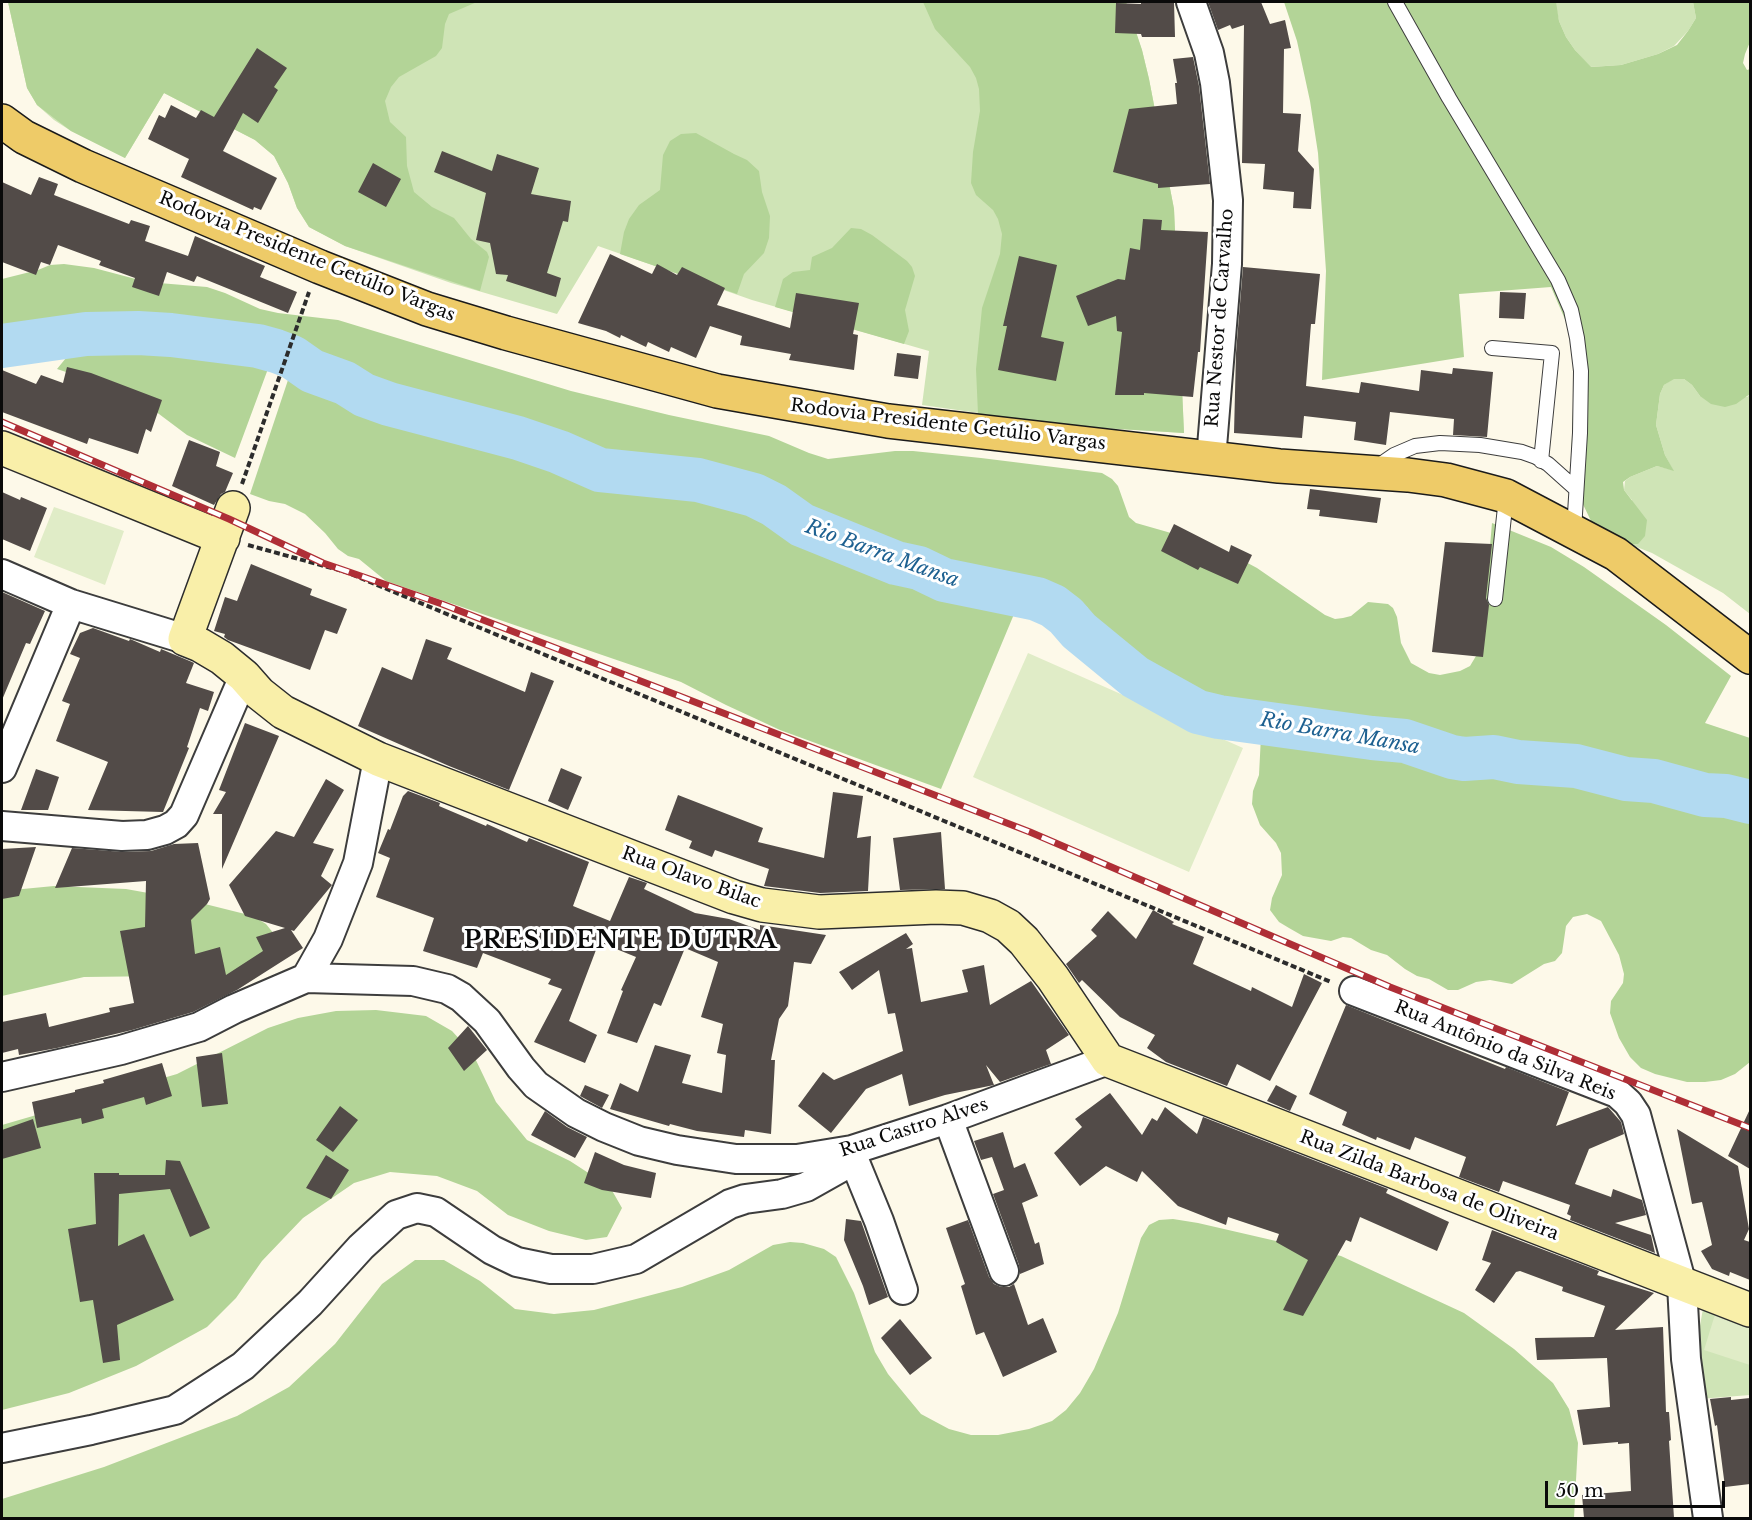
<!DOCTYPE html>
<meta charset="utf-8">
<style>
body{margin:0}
#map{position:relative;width:1752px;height:1520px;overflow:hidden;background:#fdf9e9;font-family:"Libre Baskerville",serif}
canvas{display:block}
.frame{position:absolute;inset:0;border:3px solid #0a0a0a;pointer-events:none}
.scale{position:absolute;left:1545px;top:1481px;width:180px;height:27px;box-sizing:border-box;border:3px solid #0a0a0a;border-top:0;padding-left:8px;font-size:18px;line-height:21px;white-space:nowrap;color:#0a0a0a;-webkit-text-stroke:4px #fff;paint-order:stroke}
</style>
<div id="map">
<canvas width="1752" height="1520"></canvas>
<div class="frame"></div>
<div class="scale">50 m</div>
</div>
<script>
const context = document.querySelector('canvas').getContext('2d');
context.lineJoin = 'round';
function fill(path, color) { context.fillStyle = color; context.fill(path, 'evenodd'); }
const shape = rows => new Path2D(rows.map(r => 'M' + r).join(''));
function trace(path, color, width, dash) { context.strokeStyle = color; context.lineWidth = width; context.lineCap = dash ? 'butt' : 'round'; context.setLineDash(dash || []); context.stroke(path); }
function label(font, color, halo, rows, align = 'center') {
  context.font = font + ' "Libre Baskerville",serif'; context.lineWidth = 6; context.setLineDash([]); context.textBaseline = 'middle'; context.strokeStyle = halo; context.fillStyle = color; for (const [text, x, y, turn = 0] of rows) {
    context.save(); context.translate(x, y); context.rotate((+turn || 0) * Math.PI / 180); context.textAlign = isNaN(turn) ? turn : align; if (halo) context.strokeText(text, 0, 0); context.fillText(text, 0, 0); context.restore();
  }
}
const green = shape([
 [8,2,1126,2,1142,50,1149,79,1174,209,1184,433,1071,426,922,405,929,351,752,300,598,246,557,314,451,283,345,246,309,227,297,208,288,183,274,156,255,140,164,93,125,158,71,131,54,120,37,105,27,88],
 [1556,2,1693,2,1696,18,1688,31,1674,46,1658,54,1621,65,1590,67,1575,50,1566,37,1559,21,1556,7],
 [1674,378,1684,379,1692,385,1700,396,1747,397,1750,394,1750,614,1723,593,1652,553,1629,544,1632,500,1624,490,1625,481,1630,477,1657,466,1673,470,1665,455,1656,425,1660,394,1664,385],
 [1704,1303,1750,1319,1750,1395,1699,1399,1696,1348]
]);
const forest = shape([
 [8,2,477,2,449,14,445,24,442,48,436,56,399,77,391,87,385,101,390,122,406,137,407,166,414,192,432,207,454,218,471,239,487,252,489,257,480,291,345,246,309,227,297,208,288,183,274,156,255,140,164,93,125,158,71,131,37,105,27,88],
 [923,2,1126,2,1142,50,1149,79,1174,209,1184,433,1071,426,978,414,976,369,982,308,1000,254,1002,234,998,219,993,210,976,195,971,183,973,152,980,111,979,89,976,78,970,67,935,29],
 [1284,2,1556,2,1559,21,1566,37,1575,50,1591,67,1621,65,1658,54,1677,45,1688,31,1696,18,1693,2,1750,2,1750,42,1745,54,1743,63,1747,70,1750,69,1750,394,1736,404,1725,407,1711,404,1700,396,1692,385,1684,379,1674,379,1664,385,1660,394,1656,425,1665,455,1674,471,1657,466,1630,477,1623,482,1624,490,1647,520,1645,536,1638,544,1629,544,1599,527,1591,521,1579,496,1571,461,1575,358,1567,324,1551,287,1459,294,1464,357,1322,380,1326,271,1318,153,1310,101,1297,41],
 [696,133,734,154,747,160,759,171,762,192,770,216,769,238,764,253,744,274,737,294,620,254,624,232,629,219,639,205,660,190,663,155,670,141,681,134],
 [851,228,861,229,872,235,907,261,912,267,915,276,905,310,909,331,904,344,775,307,783,279,793,272,810,270,812,257,832,248],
 [64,264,94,268,147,282,207,287,225,293,260,309,278,313,338,320,571,391,669,415,769,436,809,453,828,459,895,451,913,451,981,458,1102,473,1112,479,1118,486,1129,517,1136,523,1185,537,1242,560,1257,568,1325,615,1335,619,1343,618,1351,616,1368,602,1388,604,1393,608,1397,617,1401,643,1411,663,1429,673,1440,675,1460,671,1470,666,1479,651,1482,639,1492,523,1551,547,1584,567,1666,625,1731,676,1705,723,1750,738,1750,794,1591,761,1518,749,1475,744,1455,745,1413,735,1228,704,1199,695,1133,663,1111,645,1087,607,1033,579,1016,573,948,570,892,555,865,544,807,515,775,492,763,487,696,471,598,462,579,448,547,435,381,389,358,378,320,364,282,345,125,320,101,321,47,334,2,341,2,279,38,270,50,265],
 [105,336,187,345,272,358,235,458,187,435,155,411,69,373,57,369,66,358,21,359,62,344,85,338],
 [291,371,320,389,360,408,533,460,591,481,636,493,730,502,753,507,792,534,948,590,1017,607,941,789,780,730,726,705,681,682,386,581,359,559,348,556,338,549,325,533,305,514,285,504,269,501,250,494],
 [1261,736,1398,752,1456,763,1572,775,1618,787,1734,810,1750,816,1750,1062,1735,1074,1721,1080,1705,1082,1687,1082,1655,1074,1641,1068,1630,1057,1619,1038,1610,1013,1611,1001,1623,983,1624,974,1619,955,1601,921,1587,914,1573,917,1566,926,1562,953,1555,961,1544,964,1512,984,1490,980,1476,982,1458,990,1448,990,1429,979,1417,976,1405,969,1387,955,1371,950,1351,938,1343,937,1331,941,1303,936,1289,928,1279,922,1270,910,1272,898,1282,875,1281,853,1276,843,1260,825,1252,804,1253,791,1259,775],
 [54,886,126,889,193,901,253,916,266,924,274,934,250,975,84,977,2,996,2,891],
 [376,1010,426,1016,452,1031,473,1054,496,1102,527,1140,570,1161,610,1187,622,1208,607,1237,586,1240,549,1231,508,1215,477,1191,437,1176,390,1172,354,1183,303,1218,262,1261,236,1298,207,1327,136,1366,69,1393,2,1410,2,1125,177,1074,268,1028,298,1018,336,1011],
 [1173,1219,1198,1223,1341,1256,1464,1313,1514,1349,1553,1383,1569,1409,1578,1443,1574,1518,2,1518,2,1499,104,1467,237,1416,289,1387,335,1344,382,1284,415,1260,444,1260,480,1281,515,1309,554,1314,594,1310,682,1287,729,1270,773,1245,790,1242,803,1243,824,1249,836,1257,854,1293,875,1352,888,1374,921,1414,949,1429,971,1435,998,1435,1029,1429,1052,1421,1066,1410,1080,1393,1094,1369,1118,1313,1141,1238,1149,1225,1159,1220]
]);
const pitch = shape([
 [54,507,124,531,105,585,34,557],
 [1028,653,1243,748,1189,872,973,777],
 [1717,1308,1750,1319,1750,1365,1704,1350]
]);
const river = shape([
 [2,346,86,334,138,333,171,335,258,346,276,351,292,357,312,371,345,383,364,395,389,404,518,438,559,452,600,470,698,480,754,495,774,505,802,525,896,563,919,568,944,580,1037,599,1053,606,1066,616,1079,631,1135,677,1198,712,1219,717,1372,738,1405,741,1452,757,1464,759,1494,757,1518,762,1576,766,1626,779,1654,781,1705,795,1726,796,1750,802]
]);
const building = shape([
 [1141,2,1174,2,1175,37,1142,37,1141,34,1115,33,1116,3,1141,4],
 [1208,2,1261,2,1270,24,1285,20,1291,48,1284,49,1283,113,1301,114,1298,151,1314,169,1311,209,1293,208,1294,192,1263,189,1265,164,1242,163,1244,25,1232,29,1230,25,1218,30],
 [257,48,287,68,274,87,278,90,258,123,243,113,223,151,277,178,261,210,254,207,253,210,181,177,189,159,148,139,159,115,165,118,171,105,196,118,201,110,214,117],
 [1193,57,1199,86,1210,184,1158,188,1158,184,1113,172,1129,109,1177,104,1175,83,1177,83,1173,59],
 [442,151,492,171,497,154,539,168,531,194,571,201,568,222,563,221,547,273,561,278,556,297,506,281,508,275,496,274,490,243,476,240,486,193,434,172],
 [373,163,401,179,386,207,358,192],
 [39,177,58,184,54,195,129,224,131,220,150,226,145,241,188,256,195,236,265,266,260,277,297,292,288,313,197,276,194,282,167,272,159,296,132,287,135,278,99,265,101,261,58,245,50,265,41,262,36,275,2,262,2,182,31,195],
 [1143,219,1162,220,1161,230,1208,232,1200,352,1198,352,1193,397,1144,393,1144,395,1115,395,1122,332,1117,331,1116,316,1088,326,1076,296,1118,279,1125,280,1130,248,1140,250],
 [610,254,652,274,657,264,677,275,682,267,725,288,717,305,790,328,796,293,859,303,853,334,858,335,854,370,789,360,791,354,740,345,742,336,710,326,696,358,671,347,669,352,648,342,646,347,621,335,620,338,606,331,578,323],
 [1019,256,1057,265,1041,337,1064,342,1056,381,998,370,1007,326,1003,326],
 [1243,267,1320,274,1315,324,1311,324,1306,386,1359,393,1361,382,1419,391,1421,370,1452,374,1453,368,1493,372,1487,437,1453,435,1454,419,1390,412,1386,445,1354,440,1356,422,1304,416,1302,438,1234,433,1236,353],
 [1500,292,1526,293,1524,319,1499,318],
 [897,353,921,356,918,379,894,376],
 [67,367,91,373,162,400,151,432,146,429,138,454,89,438,87,444,2,412,2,370,36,384,41,375,63,383],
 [189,440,220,452,216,466,233,473,225,492,221,494,214,505,172,486],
 [1310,489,1381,498,1377,523,1319,516,1320,510,1307,509],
 [2,492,20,500,21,497,47,508,30,551,2,539],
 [1174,524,1229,552,1231,545,1252,555,1238,584,1200,567,1198,570,1161,551],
 [1445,542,1492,544,1486,598,1489,605,1483,657,1432,652],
 [251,564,312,589,310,595,347,609,337,634,325,630,310,670,228,640,224,637,225,634,214,631,225,597,237,601],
 [2,592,45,611,30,644,26,643,2,700],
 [93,628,129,641,130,639,160,652,161,649,192,662,194,663,186,683,214,692,208,711,200,708,187,747,189,748,163,812,88,810,108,762,56,741,70,704,62,701,80,658,70,654,80,633],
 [426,639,452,648,447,659,525,692,531,672,554,681,509,790,449,766,358,726,382,667,412,680],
 [245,723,279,736,222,869,222,814,213,814,226,792,219,790],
 [561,768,582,777,568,810,548,801],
 [36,769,59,777,48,810,21,810],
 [326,779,344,790,313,843,334,849,321,876,332,885,294,931,291,930,303,948,237,990,193,1012,132,1030,57,1048,19,1055,18,1049,2,1053,2,1022,46,1013,49,1027,110,1012,109,1008,134,1003,120,931,145,927,146,881,55,888,72,848,123,852,151,851,174,844,198,843,210,899,207,904,191,920,195,954,220,947,226,975,263,951,256,937,285,928,245,916,229,885,276,831,294,837],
 [408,791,440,803,439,806,486,826,487,824,527,842,529,838,589,862,573,906,610,921,629,877,647,883,644,889,695,913,729,919,760,930,760,925,826,935,811,964,794,962,788,1006,779,1019,771,1060,775,1060,771,1134,745,1130,744,1137,697,1131,670,1124,669,1126,610,1109,620,1083,638,1092,655,1045,691,1055,682,1083,722,1093,726,1055,717,1053,723,1024,701,1017,718,962,685,948,661,1006,654,1003,637,1043,607,1033,623,991,621,990,636,957,599,942,569,1021,597,1035,585,1063,534,1042,562,989,548,984,551,979,483,953,477,968,423,951,434,918,376,897,390,858,378,853,388,829,390,830,403,796],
 [833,792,863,796,857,838,871,836,868,891,820,893,764,886,769,869,715,850,712,857,689,848,692,841,665,830,678,795,763,828,758,842,824,858],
 [941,832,945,889,900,890,893,838],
 [36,847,19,896,2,899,2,849],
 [1153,910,1174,922,1172,924,1204,937,1193,964,1251,991,1252,987,1292,1007,1304,974,1322,983,1270,1081,1237,1064,1227,1086,1166,1062,1147,1048,1155,1035,1120,1017,1082,980,1079,983,1066,964,1097,936,1091,930,1108,911,1136,939],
 [906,933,913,944,906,949,912,948,921,1002,968,992,962,970,984,965,990,1005,1031,981,1069,1035,1046,1050,1051,1064,1045,1066,1000,1082,986,1065,994,1085,945,1095,909,1106,902,1074,866,1089,831,1133,798,1106,823,1072,834,1080,903,1051,895,1013,888,1014,879,970,852,990,839,972],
 [1346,1005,1505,1069,1506,1067,1569,1092,1556,1126,1608,1107,1621,1122,1624,1134,1589,1149,1575,1184,1611,1197,1613,1189,1642,1200,1646,1215,1615,1223,1651,1235,1655,1253,1570,1220,1571,1216,1567,1214,1570,1205,1503,1181,1499,1192,1459,1177,1466,1157,1415,1137,1410,1150,1377,1137,1376,1140,1342,1125,1347,1112,1309,1094],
 [468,1026,487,1050,464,1071,448,1048],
 [222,1053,228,1104,202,1107,196,1057],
 [162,1063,172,1096,146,1105,144,1097,102,1109,104,1118,82,1124,81,1118,37,1128,32,1102,75,1092,75,1090,104,1083,103,1080],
 [585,1085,609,1095,602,1108,580,1096],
 [1276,1085,1297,1096,1290,1111,1267,1101],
 [1110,1093,1142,1135,1152,1118,1157,1121,1165,1107,1197,1134,1203,1117,1388,1189,1386,1193,1449,1222,1437,1251,1360,1217,1351,1242,1346,1240,1303,1316,1283,1310,1308,1260,1276,1242,1279,1234,1228,1217,1226,1225,1178,1206,1142,1171,1137,1182,1106,1166,1080,1186,1054,1153,1082,1127,1075,1119],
 [340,1106,358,1120,333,1152,316,1140],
 [1750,1109,1750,1169,1728,1156],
 [545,1111,567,1127,587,1137,575,1158,531,1135],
 [33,1119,41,1148,2,1159,2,1130],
 [1677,1129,1738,1166,1749,1229,1744,1240,1750,1242,1750,1280,1730,1272,1729,1276,1712,1269,1701,1251,1712,1245,1702,1202,1692,1204],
 [1003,1132,1014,1168,1025,1163,1038,1196,1022,1203,1035,1244,1039,1242,1044,1264,1020,1274,1019,1265,993,1194,1004,1190,992,1157,981,1160,974,1141],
 [595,1152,624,1165,656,1173,651,1198,602,1190,584,1183],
 [326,1155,349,1170,331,1199,306,1188],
 [166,1160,180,1161,210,1228,190,1237,170,1189,119,1194,118,1246,144,1234,174,1300,117,1325,120,1360,103,1363,93,1300,80,1302,68,1229,96,1224,94,1173,119,1173,119,1175,165,1175],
 [846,1219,861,1221,888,1297,869,1305,863,1286,844,1240],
 [968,1220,989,1277,994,1284,1001,1287,1009,1287,1014,1284,1028,1325,1043,1318,1057,1352,1003,1377,984,1332,976,1335,961,1286,965,1284,946,1228],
 [1492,1230,1599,1271,1597,1275,1654,1293,1615,1330,1663,1327,1666,1412,1669,1412,1671,1440,1669,1441,1674,1518,1584,1518,1582,1495,1631,1491,1629,1443,1618,1444,1618,1442,1583,1445,1577,1410,1610,1407,1607,1358,1537,1360,1535,1338,1594,1337,1605,1306,1562,1291,1563,1287,1520,1271,1516,1272,1494,1303,1475,1290,1491,1263,1482,1260],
 [900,1319,932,1358,910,1375,881,1338],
 [1731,1397,1731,1400,1750,1398,1750,1484,1725,1487,1717,1425,1715,1426,1710,1399]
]);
const path = shape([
 [242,484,309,292],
 [248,545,346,572,1331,982]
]);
const lane = shape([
 [1395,2,1449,98,1558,280,1571,310,1577,338,1581,371,1580,433,1574,530],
 [1492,348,1552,353,1541,461],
 [1378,466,1394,455,1415,446,1440,443,1480,445,1522,452,1536,457,1548,464,1576,489],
 [1495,599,1506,498]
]);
const street = shape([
 [1191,2,1209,53,1215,83,1228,200,1227,264,1211,459],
 [2,574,71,604,185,639],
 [2,768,71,604],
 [2,826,122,836,147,835,165,830,176,824,184,815,244,676],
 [306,978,413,981,447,989,461,997,487,1021,521,1068,536,1085,576,1113,604,1127,639,1141,677,1150,736,1159,797,1159,852,1150,948,1119,1108,1060],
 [1354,991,1617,1093,1628,1103,1636,1115,1682,1285,1686,1359,1708,1518],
 [2,1077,121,1050,199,1027,234,1009,306,978,328,939,358,863,378,759],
 [948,1119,1004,1271],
 [852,1150,854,1160,879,1221,903,1290],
 [2,1448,91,1430,175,1410,243,1366,310,1303,361,1247,396,1215,417,1208,436,1212,492,1250,517,1262,551,1269,593,1269,636,1259,730,1204,745,1199,782,1194,806,1187,854,1160]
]);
const secondary = shape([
 [2,448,223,538],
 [233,508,185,639,200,645,222,658,244,676,259,693,283,712,378,759,734,897,762,905,819,912,936,907,963,908,990,916,1008,926,1024,941,1053,978,1108,1060,1750,1310]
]);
const primary = shape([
 [2,121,24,137,83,166,320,267,427,309,506,333,717,391,888,421,1279,466,1408,475,1446,480,1506,496,1616,554,1750,657]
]);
const rail = shape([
 [2,422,229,519,323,563,442,604,1030,832,1390,987,1750,1128]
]);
const streetNames = [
 ["Rodovia Presidente Getúlio Vargas",307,257,22],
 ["Rua Nestor de Carvalho",1220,318,-86],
 ["Rodovia Presidente Getúlio Vargas",948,425,7],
 ["Rua Olavo Bilac",691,878,20],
 ["Rua Antônio da Silva Reis",1505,1051,22],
 ["Rua Castro Alves",914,1128,-18],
 ["Rua Zilda Barbosa de Oliveira",1429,1186,21]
];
const waterNames = [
 ["Rio Barra Mansa",882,554,20],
 ["Rio Barra Mansa",1340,734,10]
];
const districtNames = [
 ["PRESIDENTE DUTRA",621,941]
];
fill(green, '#cfe4b6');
fill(forest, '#b3d497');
fill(pitch, '#e0ecc7');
trace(river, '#b2daf1', 44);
fill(building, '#524b48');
trace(lane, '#3d3d3d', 16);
trace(street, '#3d3d3d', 32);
trace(secondary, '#2c2c2c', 36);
trace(primary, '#1b1b1b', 36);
trace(path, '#2c2c2c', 4, [6, 3]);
trace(lane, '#fff', 14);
trace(street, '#fff', 28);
trace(secondary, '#f9efa9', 33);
trace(primary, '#eecb68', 33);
trace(rail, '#af2e36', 7);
trace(rail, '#fff', 4.5, [14]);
label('18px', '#0a0a0a', '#fff', streetNames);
label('italic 20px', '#1e6191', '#fff', waterNames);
context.letterSpacing = '1.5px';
label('bold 24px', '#0a0a0a', '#fff', districtNames);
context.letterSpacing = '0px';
</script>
